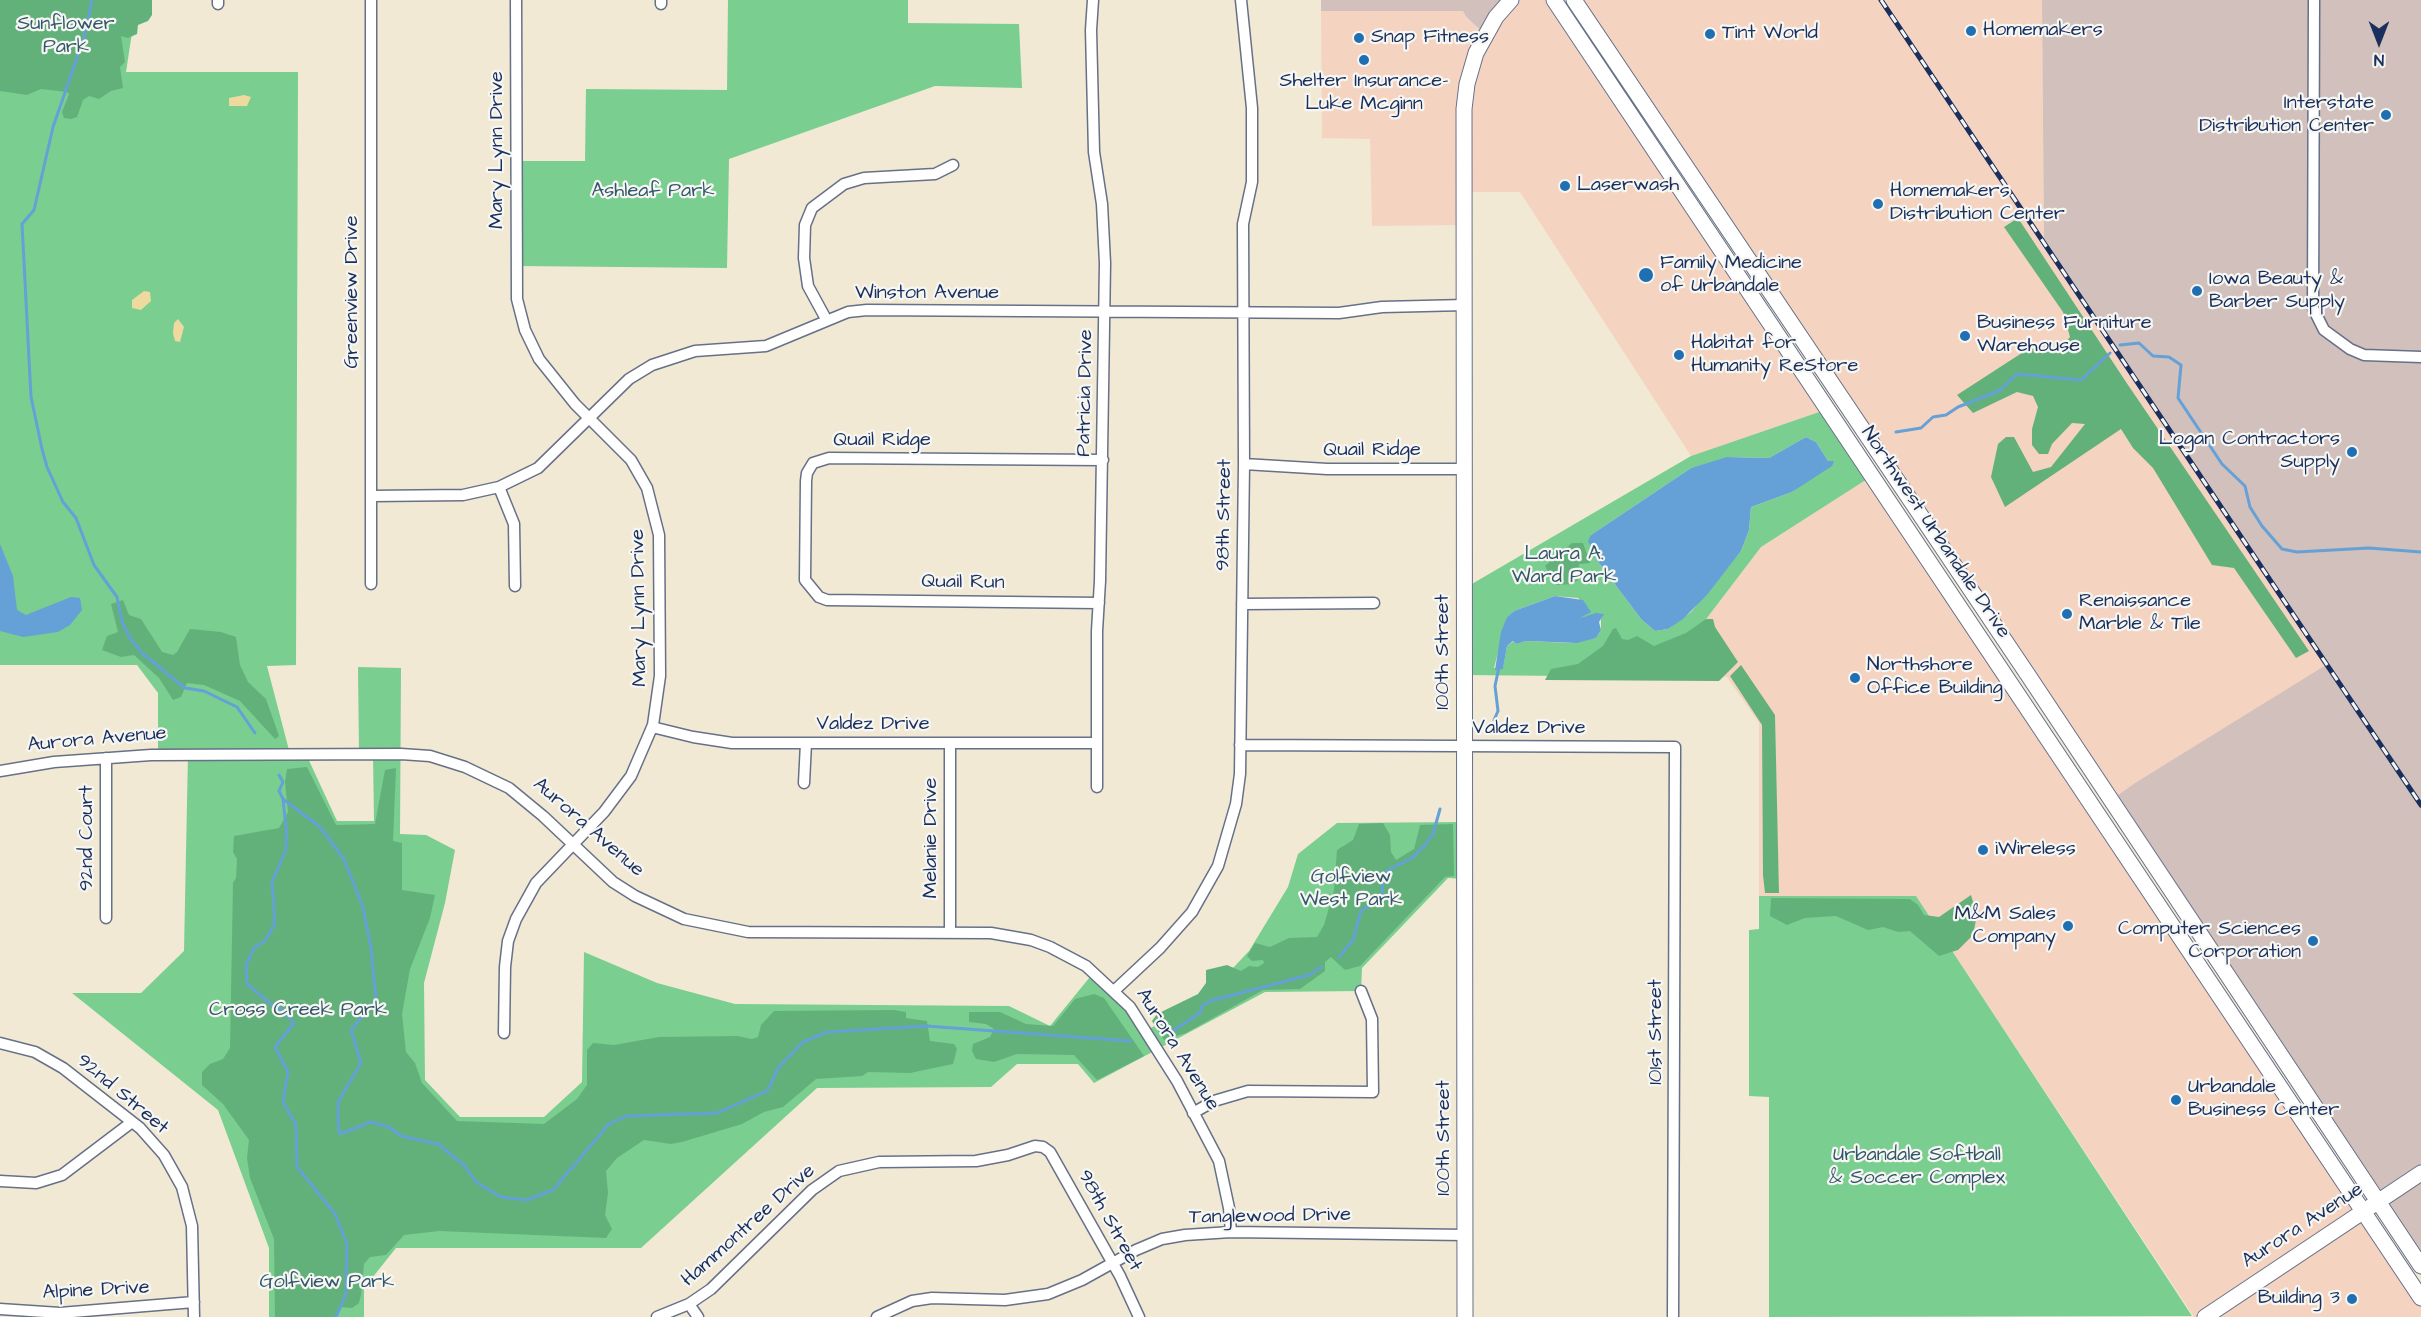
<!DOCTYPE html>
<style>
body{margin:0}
#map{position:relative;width:2421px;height:1317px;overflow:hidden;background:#f1e9d4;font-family:"Architects Daughter",sans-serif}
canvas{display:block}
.north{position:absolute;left:2349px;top:12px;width:60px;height:60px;-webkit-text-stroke:4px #f6f6f2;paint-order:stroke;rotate:180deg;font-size:16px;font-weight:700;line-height:24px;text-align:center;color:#1b2f5e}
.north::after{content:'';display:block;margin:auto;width:21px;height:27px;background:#1b2f5e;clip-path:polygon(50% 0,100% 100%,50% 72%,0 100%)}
</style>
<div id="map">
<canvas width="2421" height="1317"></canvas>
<div class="north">N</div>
</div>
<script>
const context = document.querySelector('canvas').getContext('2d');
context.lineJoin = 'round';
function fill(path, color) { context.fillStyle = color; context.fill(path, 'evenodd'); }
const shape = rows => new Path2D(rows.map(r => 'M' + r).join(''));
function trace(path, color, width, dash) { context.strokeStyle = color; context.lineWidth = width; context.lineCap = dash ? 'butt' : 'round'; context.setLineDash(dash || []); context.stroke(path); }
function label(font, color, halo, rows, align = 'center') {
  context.font = font + ' "Architects Daughter",sans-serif'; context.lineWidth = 4.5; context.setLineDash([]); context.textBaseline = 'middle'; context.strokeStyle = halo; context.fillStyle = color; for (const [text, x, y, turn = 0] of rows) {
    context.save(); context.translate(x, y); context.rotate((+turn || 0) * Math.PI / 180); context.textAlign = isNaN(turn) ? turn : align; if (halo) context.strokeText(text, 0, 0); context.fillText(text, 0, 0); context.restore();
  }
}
const built = shape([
 [1511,0,1554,0,1828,409,1691,456,1520,192,1465,192,1465,225,1372,226,1370,139,1322,138,1321,11,1463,11,1466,18,1485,33],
 [1574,0,2042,0,2044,243,2327,666,2135,783,2111,800],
 [1872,476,2421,1298,2421,1317,2205,1317,2207,1315,2194,1317,1916,896,1759,896,1759,723,1727,677,1662,677,1761,547]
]);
const industrial = shape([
 [1321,0,1511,0,1485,34,1466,17,1463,11,1321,11],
 [2042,0,2421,0,2421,1266,2111,800,2135,783,2326,665,2044,243]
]);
const green = shape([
 [0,0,137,0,126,72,298,72,296,665,267,666,290,754,306,754,337,821,374,821,373,754,359,754,358,667,401,668,400,834,426,835,455,850,445,903,424,983,425,1080,460,1117,544,1117,582,1082,584,952,657,983,735,1004,1009,1006,1050,1026,1094,972,1145,1031,1202,1001,1249,951,1288,887,1298,854,1337,823,1465,822,1465,879,1448,878,1362,968,1361,991,1265,992,1094,1083,1078,1064,1017,1064,991,1087,817,1088,641,1248,396,1248,364,1288,364,1317,269,1317,269,1248,218,1110,72,993,141,993,184,951,188,754,158,755,158,693,137,665,0,665],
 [728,0,908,0,908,23,1019,24,1022,88,935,86,729,159,727,268,516,266,516,161,585,161,586,89,727,90],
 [1828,409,1872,476,1761,547,1662,677,1465,675,1465,588,1691,456],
 [1806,437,1816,442,1828,461,1833,461,1792,492,1751,507,1749,530,1741,551,1691,612,1668,629,1655,631,1641,619,1596,559,1591,535,1691,468,1731,457,1769,458],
 [1555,596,1578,598,1584,604,1584,614,1580,619,1586,616,1601,619,1601,630,1596,638,1571,643,1526,641,1517,644,1514,641,1507,646,1503,668,1494,668,1507,617,1514,611],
 [1759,896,1916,896,2192,1316,1769,1317,1769,1097,1749,1096,1749,930,1759,929]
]);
const forest = shape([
 [0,0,152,0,152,15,148,21,138,25,137,34,128,38,121,36,125,62,120,67,123,88,111,91,99,99,89,96,83,100,77,117,71,119,64,118,62,112,69,94,67,92,41,89,27,95,0,91],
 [2018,218,2126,382,2309,651,2296,658,2234,568,2212,565,2153,468,2133,448,2121,429,2005,507,1991,477,1998,444,2006,437,2014,437,2033,472,2051,467,2085,424,2072,423,2052,444,2048,454,2039,454,2032,445,2032,429,2038,407,2033,396,2017,392,1973,413,1957,395,2031,347,2038,353,2053,349,2061,347,2070,337,2063,312,2004,227],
 [1572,543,1583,543,1590,563,1579,564,1578,580,1572,584,1556,585,1545,566],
 [123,600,129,615,141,619,162,652,173,655,177,652,190,629,221,632,236,637,240,665,248,682,266,699,279,736,275,739,240,701,204,685,187,683,181,697,173,700,159,678,134,655,121,657,102,650,107,636,118,632,111,604],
 [1706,619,1713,619,1715,627,1738,662,1719,681,1545,680,1551,669,1578,664,1603,646,1613,629,1616,628,1622,639,1628,640,1637,636,1654,646,1686,633],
 [1741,665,1775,715,1779,893,1765,893,1763,875,1762,725,1730,676],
 [307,767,336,825,375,824,385,770,396,768,393,841,402,843,402,890,435,895,430,918,410,969,402,1014,406,1052,415,1063,422,1083,457,1121,544,1124,577,1099,587,1085,587,1050,593,1043,614,1045,659,1037,737,1036,752,1039,758,1037,761,1025,774,1011,894,1010,906,1012,906,1018,927,1021,930,1041,954,1044,957,1049,953,1064,910,1073,868,1072,862,1076,816,1079,783,1107,764,1112,742,1124,682,1142,671,1144,644,1140,617,1158,606,1171,608,1193,605,1215,612,1229,606,1238,439,1231,404,1235,386,1255,370,1257,364,1264,361,1295,359,1303,352,1308,340,1307,337,1317,275,1317,274,1239,250,1178,247,1158,249,1140,223,1104,202,1085,202,1072,210,1064,223,1059,230,1048,233,883,236,878,237,859,233,852,234,836,279,828,288,812,285,782,287,769],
 [1383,823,1390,835,1391,852,1396,860,1414,849,1420,825,1453,824,1454,876,1445,877,1360,966,1345,970,1331,957,1325,962,1325,971,1300,989,1263,990,1186,1033,1164,1040,1152,1021,1157,1014,1198,994,1206,983,1206,970,1227,965,1241,971,1249,966,1258,967,1264,963,1263,960,1252,961,1247,956,1255,943,1270,947,1289,938,1317,937,1324,925,1334,890,1337,850,1353,840,1359,824],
 [1971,895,1977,915,1973,935,1958,950,1939,956,1910,931,1898,932,1883,927,1868,930,1836,916,1805,918,1787,925,1770,916,1771,898,1910,899,1918,905,1924,915,1939,917],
 [1094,994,1104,998,1144,1056,1097,1080,1074,1055,1017,1054,994,1062,976,1059,972,1051,973,1044,990,1037,994,1029,986,1024,969,1022,969,1012,1000,1012,1026,1024,1053,1026,1075,999]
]);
const sand = shape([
 [244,95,251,97,247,106,229,106,229,98],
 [144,291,150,292,151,301,141,310,132,308,132,300],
 [178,319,184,327,180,342,175,341,173,333,174,323]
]);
const water = shape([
 [1806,437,1816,442,1828,461,1834,461,1832,466,1792,492,1751,507,1749,530,1741,551,1706,596,1683,619,1668,629,1655,631,1641,619,1596,559,1588,541,1591,535,1691,468,1727,457,1769,458],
 [0,544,13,576,17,610,26,615,71,597,80,598,82,610,70,625,58,632,23,637,0,631],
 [1555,596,1583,600,1591,612,1580,618,1596,613,1604,614,1599,622,1601,630,1596,638,1577,643,1526,641,1517,644,1513,641,1507,646,1503,669,1495,670,1501,632,1507,617,1514,611]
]);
const stream = shape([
 [92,0,84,38,53,127,34,210,22,224,31,397,42,449,47,467,63,502,76,518,94,565,117,597,122,622,130,638,142,653,185,688,204,691,237,707,255,733],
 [2120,345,2139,343,2153,356,2169,357,2181,365,2178,398,2222,464,2245,486,2250,507,2262,526,2282,549,2297,552,2369,548,2421,552],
 [1896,432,1921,428,1933,417,1946,415,1958,407,1999,391,2017,374,2081,380,2110,353],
 [1494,720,1498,711,1495,686,1499,667],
 [279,775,283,782,279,791,283,799,287,837,285,852,272,882,275,923,266,940,254,948,246,965,247,984,272,1005,278,1006,294,1023,275,1047,288,1072,283,1102,296,1125,297,1167,335,1214,347,1244,346,1294,336,1317],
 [283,799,320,827,344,859,363,907,371,948,376,1000,351,1030,361,1063,338,1102,338,1125,340,1134,371,1122,389,1127,401,1136,438,1144,464,1165,476,1182,501,1197,527,1200,553,1190,609,1124,626,1116,717,1113,767,1091,779,1067,803,1042,827,1032,926,1026,1131,1041],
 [1339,957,1353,940,1361,911,1382,898,1383,881,1388,870,1412,858,1426,844,1433,834,1440,809],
 [1171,1032,1200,1013,1202,1006,1210,1001,1309,975,1321,967]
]);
const street = shape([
 [661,0,661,4],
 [1093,0,1091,30,1094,152,1102,204,1105,263,1100,581,1097,631,1097,787],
 [2314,0,2313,308,2324,330,2350,349,2364,355,2421,357],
 [218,4,218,0],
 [826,319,808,286,804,258,805,225,812,208,844,184,864,178,935,174,953,165],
 [1244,464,1327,469,1465,469],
 [499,487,514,524,515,586],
 [372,496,463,495,499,487,538,468,629,379,652,365,695,351,766,346,848,312,867,310,1339,313,1382,307,1465,305],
 [371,584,371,0],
 [1099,603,827,600,819,597,805,580,806,481,807,473,813,463,829,458,1103,460],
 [1242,604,1374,603],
 [652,727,693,737,732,743,1096,743],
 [1240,745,1675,747,1673,1317],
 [106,758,106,918],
 [0,771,54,762,151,755,401,754,430,756,465,767,509,788,543,816,613,882,635,896,684,919,748,932,991,933,1031,940,1050,947,1086,966,1130,1007,1177,1081,1219,1161,1229,1208,1231,1232],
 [804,783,806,743],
 [950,933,950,743],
 [1115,990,1160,948,1192,912,1218,866,1236,804,1240,774,1244,464,1243,224,1252,182,1252,108,1241,0],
 [504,1033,505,967,508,941,516,919,536,883,604,812,631,776,653,725,660,676,659,535,647,488,631,460,575,404,539,359,525,330,517,299,516,0],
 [0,1043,35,1052,63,1068,140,1128,164,1155,182,1187,192,1226,194,1317],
 [1193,1113,1214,1101,1248,1091,1373,1092,1372,1019,1361,991],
 [0,1181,36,1183,62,1175,132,1122],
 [689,1304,698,1317],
 [0,1309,60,1313,194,1302],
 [657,1317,689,1304,711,1289,812,1190,839,1171,879,1162,976,1161,1008,1155,1035,1146,1043,1147,1050,1152,1120,1276,1139,1317],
 [877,1317,912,1301,932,1298,1005,1300,1048,1294,1082,1280,1136,1250,1162,1239,1185,1235,1231,1232,1466,1235]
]);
const secondary = shape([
 [1554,0,2421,1298],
 [1574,0,2028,675,2421,1266],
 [1465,1317,1464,109,1467,84,1476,53,1496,17,1511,0],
 [2205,1317,2421,1173]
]);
const rail = shape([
 [1881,0,2421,805]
]);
const markers = [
 [1971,31,6,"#1f6fb2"],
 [1710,34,6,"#1f6fb2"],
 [1359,38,6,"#1f6fb2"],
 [1364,60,6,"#1f6fb2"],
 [2386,115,6,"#1f6fb2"],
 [1565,186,6,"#1f6fb2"],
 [1878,204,6,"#1f6fb2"],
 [1646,275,8,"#1f6fb2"],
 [2197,291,6,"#1f6fb2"],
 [1965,336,6,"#1f6fb2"],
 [1679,355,6,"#1f6fb2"],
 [2352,452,6,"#1f6fb2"],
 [2067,614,6,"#1f6fb2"],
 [1855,678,6,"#1f6fb2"],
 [1983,850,6,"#1f6fb2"],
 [2068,926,6,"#1f6fb2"],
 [2313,941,6,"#1f6fb2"],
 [2176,1100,6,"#1f6fb2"],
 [2352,1299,6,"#1f6fb2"]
];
const parkNames = [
 ["Sunflower",66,25],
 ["Park",66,48],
 ["Ashleaf Park",653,192],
 ["Laura A.",1564,555],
 ["Ward Park",1564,578],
 ["Golfview",1351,878],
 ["West Park",1351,901],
 ["Cross Creek Park",298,1011],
 ["Urbandale Softball",1917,1156],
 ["& Soccer Complex",1917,1179],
 ["Golfview Park",327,1283]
];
const poiNames = [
 ["Homemakers",1983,31],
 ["Tint World",1722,34],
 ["Snap Fitness",1371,38],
 ["Shelter Insurance-",1364,82,"center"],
 ["Luke Mcginn",1364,105,"center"],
 ["Interstate",2374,104,"right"],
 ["Distribution Center",2374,127,"right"],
 ["Laserwash",1577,186],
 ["Homemakers",1890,192],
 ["Distribution Center",1890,215],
 ["Family Medicine",1660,264],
 ["of Urbandale",1660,287],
 ["Iowa Beauty &",2209,280],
 ["Barber Supply",2209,303],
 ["Business Furniture",1977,324],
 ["Warehouse",1977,347],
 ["Habitat for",1691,344],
 ["Humanity ReStore",1691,367],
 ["Logan Contractors",2340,440,"right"],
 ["Supply",2340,463,"right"],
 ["Renaissance",2079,602],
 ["Marble & Tile",2079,625],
 ["Northshore",1867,666],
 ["Office Building",1867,689],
 ["iWireless",1995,850],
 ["M&M Sales",2056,915,"right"],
 ["Company",2056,938,"right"],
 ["Computer Sciences",2301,930,"right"],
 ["Corporation",2301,953,"right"],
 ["Urbandale",2188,1088],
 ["Business Center",2188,1111],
 ["Building 3",2340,1299,"right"]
];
const streetNames = [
 ["Mary Lynn Drive",498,150,-90],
 ["Greenview Drive",353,292,-90],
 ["Winston Avenue",927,294],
 ["Patricia Drive",1086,393,-89],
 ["Quail Ridge",882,441],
 ["Quail Ridge",1372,451],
 ["98th Street",1225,515,-89],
 ["Northwest Urbandale Drive",1935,533,56],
 ["Quail Run",963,583,1],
 ["Mary Lynn Drive",640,608,-91],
 ["100th Street",1444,652,-90],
 ["Valdez Drive",873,725],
 ["Valdez Drive",1529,729],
 ["Aurora Avenue",97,740,-5],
 ["Aurora Avenue",588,828,41],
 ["92nd Court",88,838,-90],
 ["Melanie Drive",932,838,-90],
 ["101st Street",1657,1032,-90],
 ["Aurora Avenue",1177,1050,58],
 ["92nd Street",122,1095,40],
 ["100th Street",1445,1138,-90],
 ["Tanglewood Drive",1270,1217,-1],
 ["98th Street",1109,1221,61],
 ["Hammontree Drive",749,1226,-42],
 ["Aurora Avenue",2303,1226,-33],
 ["Alpine Drive",96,1291,-3]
];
fill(built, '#f5d3c1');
fill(industrial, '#d1c0bc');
fill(green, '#7ace90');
fill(forest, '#63b17a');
fill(sand, '#eeda9e');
fill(water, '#65a1d6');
trace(stream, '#65a1d6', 3);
trace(street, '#667087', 13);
trace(secondary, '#667087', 17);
trace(street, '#fff', 10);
trace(secondary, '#fff', 15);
trace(rail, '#1b2f5e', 5);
trace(rail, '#f6f6f2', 3, [9]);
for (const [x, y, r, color] of markers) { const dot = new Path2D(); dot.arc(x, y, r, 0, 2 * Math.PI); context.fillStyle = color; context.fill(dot); trace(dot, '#f6f6f2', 2); }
label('20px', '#33576a', '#f6f6f2', parkNames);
label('20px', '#1b2f5e', '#f6f6f2', poiNames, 'left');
label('20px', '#1b2f5e', '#f6f6f2', streetNames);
</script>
